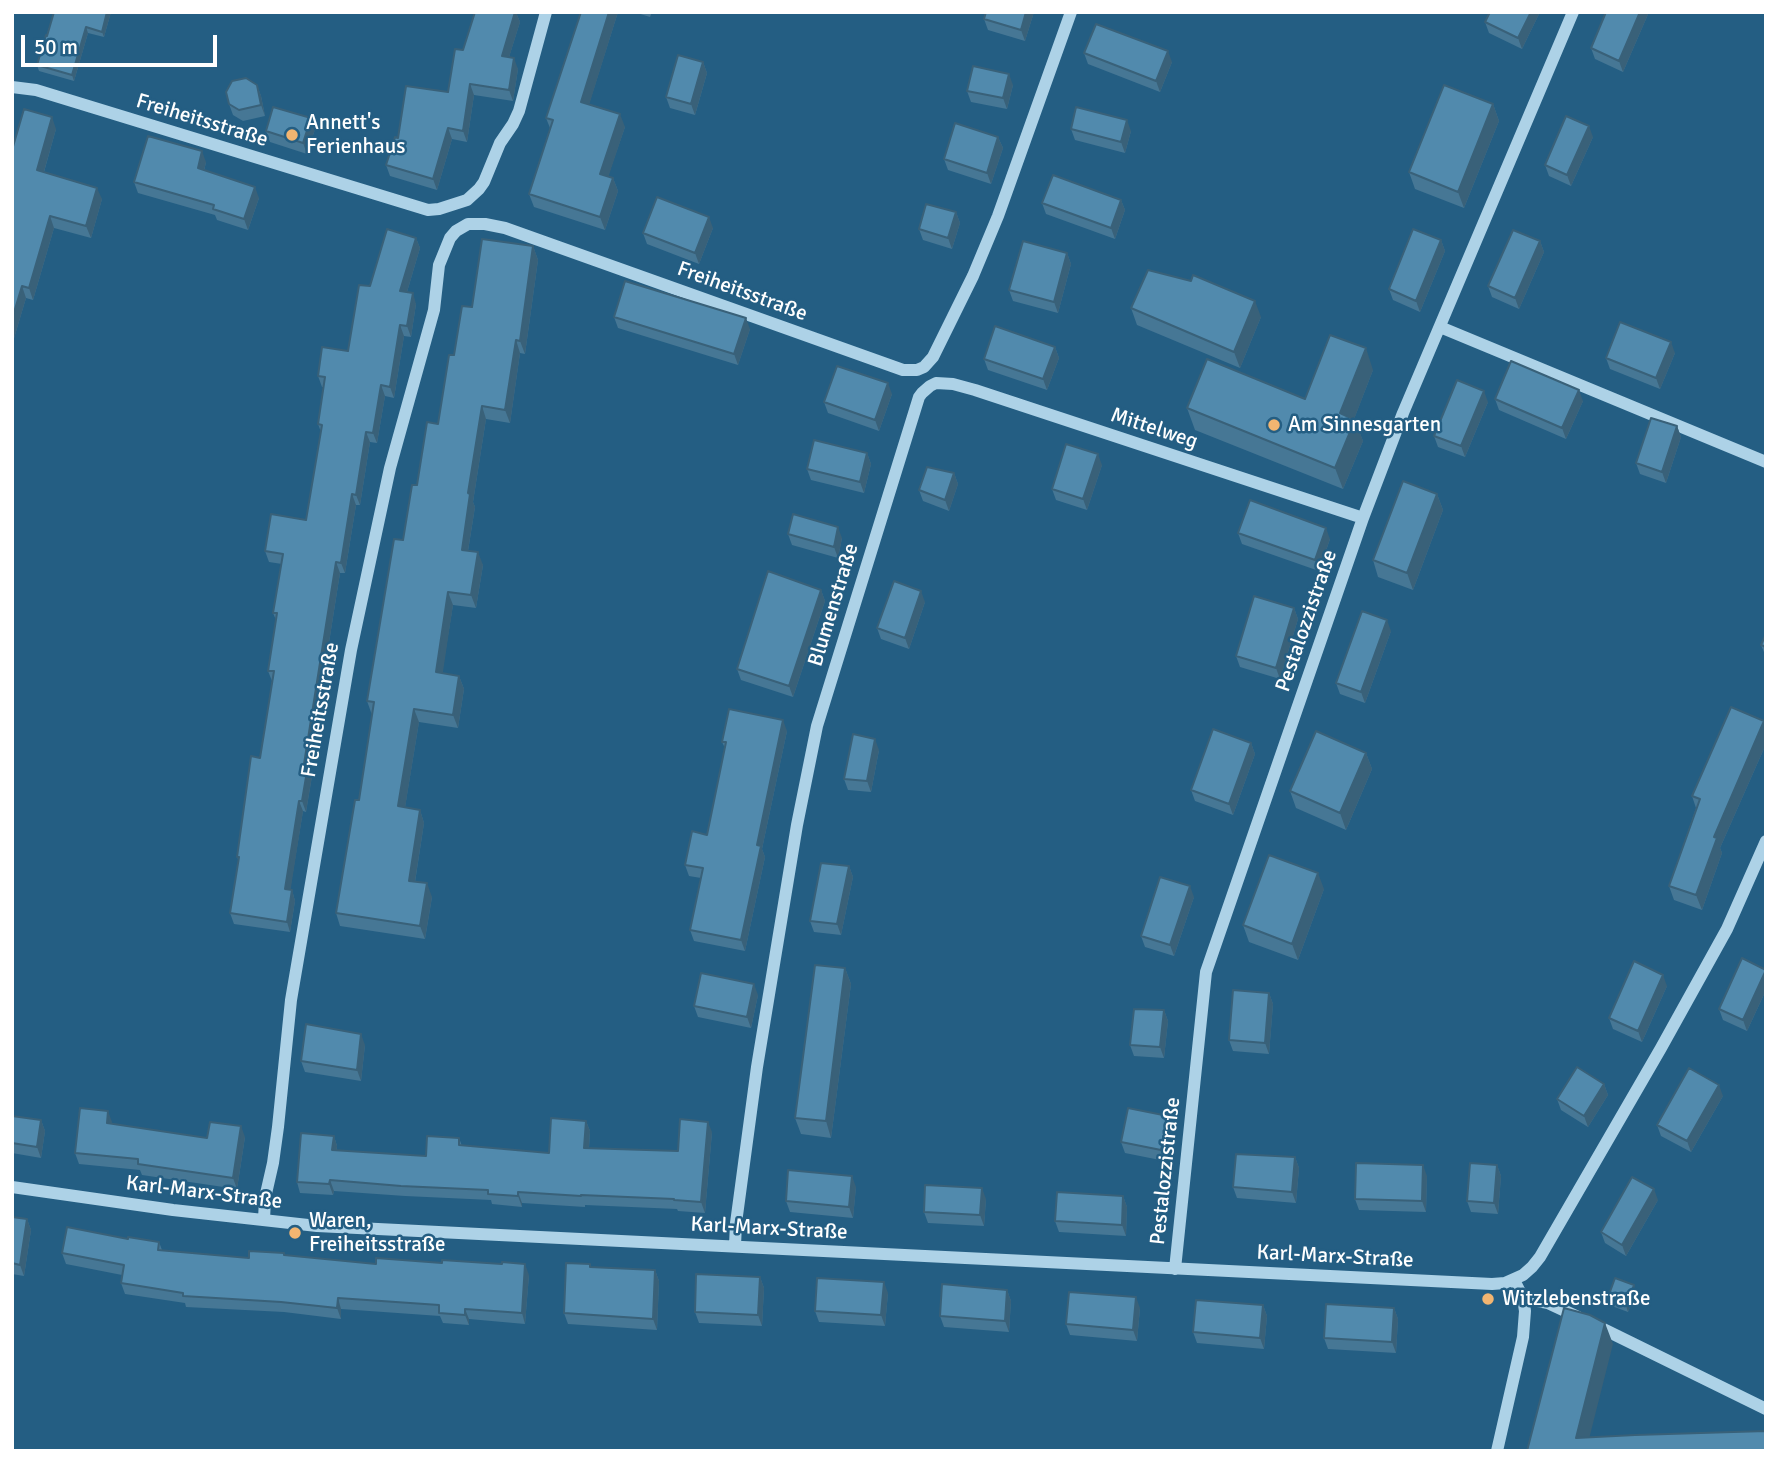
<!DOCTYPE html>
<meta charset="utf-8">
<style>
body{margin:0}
#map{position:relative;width:1778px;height:1463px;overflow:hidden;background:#245e83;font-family:Signika,sans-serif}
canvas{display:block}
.frame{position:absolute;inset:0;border:14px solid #fff;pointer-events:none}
.scale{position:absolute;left:21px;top:35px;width:196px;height:32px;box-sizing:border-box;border:4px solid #fff;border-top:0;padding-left:9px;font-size:21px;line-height:24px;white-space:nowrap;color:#fff;-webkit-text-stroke:5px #245e83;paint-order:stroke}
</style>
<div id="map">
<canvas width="1778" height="1463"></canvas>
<div class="frame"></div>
<div class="scale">50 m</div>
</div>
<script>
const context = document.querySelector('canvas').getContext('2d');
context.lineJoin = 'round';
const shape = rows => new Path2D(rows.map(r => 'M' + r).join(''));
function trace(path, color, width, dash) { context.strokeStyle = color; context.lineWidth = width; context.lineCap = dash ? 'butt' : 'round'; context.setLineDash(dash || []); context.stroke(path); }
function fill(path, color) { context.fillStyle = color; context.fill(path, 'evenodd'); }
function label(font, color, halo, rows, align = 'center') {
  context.font = font + ' Signika,sans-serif'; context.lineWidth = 5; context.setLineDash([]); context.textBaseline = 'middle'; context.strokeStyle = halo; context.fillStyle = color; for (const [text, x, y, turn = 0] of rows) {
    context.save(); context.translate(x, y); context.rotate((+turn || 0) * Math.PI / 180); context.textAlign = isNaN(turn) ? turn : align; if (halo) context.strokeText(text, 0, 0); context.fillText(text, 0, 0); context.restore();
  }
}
const minor = shape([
 [12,87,36,90,428,210,439,209,467,200,479,189,484,182,500,143,513,124,519,111,546,12],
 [1440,327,1766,462],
 [12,1187,173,1210,317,1226,1492,1284,1505,1283,1523,1275,1532,1267,1540,1257,1661,1048,1727,929,1766,841],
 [264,1220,265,1198,273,1163,278,1127,291,1000,351,650,390,468,434,310,439,265,450,238,456,231,468,224,485,224,505,228,903,370,917,370,924,367,933,357,973,276,998,216,1071,12],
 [735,1246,736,1223,757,1067,797,825,817,726,919,397,922,393,930,386,936,383,953,384,975,390,1363,518],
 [1175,1269,1206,972,1363,518,1403,413,1573,12],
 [1523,1298,1548,1303,1578,1317],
 [1595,1325,1766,1409],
 [1497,1451,1523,1337,1525,1311,1523,1298,1514,1280]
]);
const wall = shape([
 [54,12,111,12,104,37,88,33,74,81,39,71,37,65],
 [618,12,589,104,625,127,608,176,613,178,618,191,605,230,534,207,529,194,550,128,546,118],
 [634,12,652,12,650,17],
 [986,12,1034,12,1025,41,988,30,984,19],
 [1540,12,1522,49,1489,33,1485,22],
 [1606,12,1649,12,1623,72,1595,59,1591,48],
 [517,15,520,22,509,57,518,69,513,101,474,95,467,142,452,139,437,190,390,176,386,165,398,138,448,92,463,50],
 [1084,53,1172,62,1160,92,1088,64],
 [703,62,707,73,695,115,670,108,666,97],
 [257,85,261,96,265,116,243,121,233,115,229,104],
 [1013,85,1007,109,971,102,967,91],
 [1493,104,1499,121,1464,208,1415,189,1409,172],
 [311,118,315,129,307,154,270,142,266,131],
 [56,129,44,172,102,199,91,238,54,228,33,300,26,298,12,345,12,150],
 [1071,129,1131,131,1125,153,1075,140],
 [998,137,1003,148,991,184,948,170,944,159],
 [1593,137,1571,186,1549,176,1545,165],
 [206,162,204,171,259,198,248,230,217,220,215,215,138,193,134,182],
 [1121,200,1125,210,1115,239,1046,214,1042,203],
 [956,212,960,223,952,249,923,240,919,229],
 [713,228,699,264,647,244,643,233],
 [416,238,420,248,407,292,416,304,411,337,404,336,394,398,385,396,377,443,370,442,360,505,356,505,345,573,340,573,309,769,312,776,306,812,303,811,290,890,292,890,295,901,290,932,234,924,230,913,239,861,237,857,260,758,272,681,268,671,276,620,273,613,282,564,269,562,265,551,306,520,321,432,318,424,324,387,322,387,318,376,348,351,370,286],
 [1441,240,1445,251,1420,312,1393,300,1389,289],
 [1540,241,1544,252,1519,309,1492,297,1488,286],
 [533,246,538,260,525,354,520,353,510,423,486,419,473,502,475,507,468,551,483,565,476,608,453,605,442,673,459,676,464,689,458,728,419,722,405,807,420,810,424,823,415,882,432,897,425,939,340,926,336,913,359,800,372,715,367,701,403,540,417,485,438,424,454,355,472,307],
 [1067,253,1071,264,1058,313,1013,301,1009,290],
 [1131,308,1261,317,1240,368,1137,325],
 [614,317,750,329,738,365,618,328],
 [1055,347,1059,358,1047,390,988,370,984,359],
 [1675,353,1660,389,1610,369,1606,358],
 [1373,370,1354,419,1363,441,1343,489,1195,430,1187,408,1305,399],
 [892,394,879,431,828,413,824,402],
 [1495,399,1583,401,1566,439,1499,410],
 [1488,402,1465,457,1438,447,1434,436],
 [1677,426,1681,437,1666,483,1640,474,1636,463],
 [867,453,871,464,864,493,811,480,807,469],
 [1102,465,1087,510,1056,500,1052,489],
 [954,473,958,484,949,511,923,501,919,490],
 [1437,494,1443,510,1413,590,1378,577,1373,560],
 [1238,533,1330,539,1319,571,1242,544],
 [788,534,842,538,838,558,792,545],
 [821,590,825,601,793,697,741,680,737,669],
 [925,602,909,649,881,639,877,628],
 [1294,608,1298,619,1280,679,1240,667,1236,656],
 [1391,631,1365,703,1340,694,1336,683],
 [1766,634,1766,657,1761,645],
 [1764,721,1766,726,1766,744,1720,848,1722,853,1702,910,1674,900,1669,886,1696,808,1692,796],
 [787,731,762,849,765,857,745,951,694,941,690,930,701,878,689,876,685,865,707,835,725,748,722,742],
 [1251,743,1255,754,1233,815,1195,801,1191,790],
 [879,750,871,792,848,790,844,779],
 [1366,753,1372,769,1346,830,1296,808,1290,791],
 [849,866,853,877,841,935,814,932,810,921],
 [1324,889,1298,960,1249,942,1243,925],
 [1194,897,1174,956,1145,947,1141,936],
 [845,968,851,984,831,1138,801,1134,795,1118],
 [1766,970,1766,990,1747,1031,1723,1020,1719,1009],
 [1667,986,1642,1042,1613,1029,1609,1018],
 [1269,993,1273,1004,1269,1054,1233,1051,1229,1040],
 [758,995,751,1028,698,1017,694,1006],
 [1164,1010,1168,1021,1164,1058,1134,1056,1130,1045],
 [365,1045,361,1081,305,1072,301,1061],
 [1604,1084,1608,1095,1588,1127,1561,1110,1557,1099],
 [1723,1096,1691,1152,1661,1136,1657,1125],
 [12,1116,41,1120,45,1131,41,1158,12,1153],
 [1168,1116,1172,1127,1165,1161,1125,1153,1121,1142],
 [586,1121,590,1131,589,1148,678,1151,712,1132,705,1213,678,1211,677,1209,585,1205,585,1207,522,1203,522,1207,492,1204,491,1200,405,1196,334,1191,333,1195,300,1193,297,1182,334,1136,337,1146,337,1150,426,1156,459,1138,462,1146,549,1153],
 [112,1122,112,1124,207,1138,245,1137,237,1189,142,1175,140,1170,79,1164,75,1153],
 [1295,1157,1299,1168,1296,1203,1237,1198,1233,1187],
 [1497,1165,1501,1176,1498,1214,1471,1212,1467,1201],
 [1427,1176,1426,1212,1359,1210,1355,1199],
 [856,1187,853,1218,790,1212,786,1201],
 [1123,1196,1127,1207,1126,1236,1059,1232,1055,1221],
 [986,1199,984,1226,928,1223,924,1212],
 [1658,1200,1626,1256,1605,1243,1601,1232],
 [12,1217,27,1219,31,1230,24,1276,12,1274],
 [128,1239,159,1242,162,1250,249,1258,285,1255,376,1264,529,1275,525,1324,469,1319,469,1325,443,1323,440,1316,341,1309,341,1319,284,1312,186,1307,185,1303,125,1294,121,1283,122,1275,66,1264,62,1253],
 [590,1264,591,1267,655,1270,659,1281,657,1330,568,1324,564,1313],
 [760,1277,764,1288,762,1326,699,1323,695,1312],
 [1007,1290,1011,1301,1009,1332,944,1327,940,1316],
 [1636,1290,1628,1312,1609,1305,1607,1300],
 [888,1293,885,1326,819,1322,815,1311],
 [1263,1305,1267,1316,1264,1349,1197,1343,1193,1332],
 [1140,1308,1137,1341,1070,1335,1066,1324],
 [1394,1308,1398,1319,1396,1353,1328,1349,1324,1338]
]);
const shadedWall = shape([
 [107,12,111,12,104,37,102,32],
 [512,12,518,12,517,15,520,22,506,67,502,56],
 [609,12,618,12,586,115,581,102],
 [1026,12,1034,12,1025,41,1021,30],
 [1531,12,1540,12,1522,49,1518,38],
 [1640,12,1649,12,1623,72,1619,61],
 [86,27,88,33,74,81,72,75],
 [1168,51,1172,62,1160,92,1156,81],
 [514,58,518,69,513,101,509,90],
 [703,62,707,73,695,115,691,104],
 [1009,74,1013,85,1007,109,1003,98],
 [470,84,474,95,467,142,463,131],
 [257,85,261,96,265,116,261,105],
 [1493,104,1499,121,1464,208,1458,192],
 [620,114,625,127,605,187,600,174],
 [52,117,56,129,41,182,37,170],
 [311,118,315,129,307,154,303,143],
 [1127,120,1131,131,1125,153,1121,142],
 [1589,126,1593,137,1571,186,1567,175],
 [448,128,452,139,437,190,433,179],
 [998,137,1003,148,991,184,987,173],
 [202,151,206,162,202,179,198,168],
 [613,178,618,191,605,230,600,217],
 [255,187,259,198,248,230,244,219],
 [97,188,102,199,91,238,86,226],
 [1121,200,1125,210,1115,239,1111,228],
 [956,212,960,223,952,249,948,238],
 [50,216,54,228,33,300,29,288],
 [709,217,713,228,699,264,695,253],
 [416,238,420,248,404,302,400,291],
 [1441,240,1445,251,1420,312,1416,301],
 [1540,241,1544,252,1519,309,1515,298],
 [533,246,538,260,525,354,520,341],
 [1067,253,1071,264,1058,313,1054,302],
 [22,286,26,298,12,345,12,319],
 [413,293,416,304,411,337,407,326],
 [1255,301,1261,317,1240,368,1234,352],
 [746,318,750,329,738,365,734,354],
 [400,325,404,336,394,398,390,387],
 [516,340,520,353,510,423,505,410],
 [1671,342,1675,353,1660,389,1656,378],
 [1055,347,1059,358,1047,390,1043,379],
 [1366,348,1373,370,1348,435,1340,413],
 [888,383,892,394,879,431,875,420],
 [381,385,385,396,377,443,373,433],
 [1579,390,1583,401,1566,439,1562,428],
 [1484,391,1488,402,1465,457,1461,446],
 [482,406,486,419,473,502,475,507,466,563,462,550,468,493],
 [1355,420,1363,441,1343,489,1335,468],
 [1677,426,1681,437,1666,483,1662,472],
 [366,432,370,442,360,505,356,495],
 [867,453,871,464,864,493,860,482],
 [1098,454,1102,465,1087,510,1083,499],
 [954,473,958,484,949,511,945,500],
 [352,494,356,505,345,573,341,563],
 [1437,494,1443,510,1413,590,1407,573],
 [838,527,842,538,838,558,834,547],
 [1326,528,1330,539,1319,571,1315,560],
 [478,552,483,565,476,608,471,595],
 [336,562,340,573,309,769,312,776,306,812,302,801,304,764],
 [821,590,825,601,793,697,789,686],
 [921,591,925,602,909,649,905,638],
 [448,592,453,605,441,685,436,672],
 [1294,608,1298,619,1280,679,1276,668],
 [1387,620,1391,631,1365,703,1361,692],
 [459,676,464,689,458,728,453,715],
 [414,709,419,722,403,820,398,806],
 [783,720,787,731,762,849,765,857,745,951,741,940,757,845],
 [1764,721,1766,726,1766,744,1720,848,1722,853,1702,910,1696,895,1714,837],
 [875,739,879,750,871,792,867,781],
 [1251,743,1255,754,1233,815,1229,804],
 [1366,753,1372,769,1346,830,1340,813],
 [299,801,303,811,289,900,285,889],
 [420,810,424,823,413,894,409,881],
 [849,866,853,877,841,935,837,924],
 [1318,873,1324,889,1298,960,1292,944],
 [427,883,432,897,425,939,420,926],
 [1190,886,1194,897,1174,956,1170,945],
 [292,890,295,901,290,932,287,922],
 [845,968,851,984,831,1138,826,1121],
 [1766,970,1766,990,1747,1031,1743,1020],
 [1663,975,1667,986,1642,1042,1638,1031],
 [754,984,758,995,751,1028,747,1017],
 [1269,993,1273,1004,1269,1054,1265,1043],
 [1164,1010,1168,1021,1164,1058,1160,1047],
 [361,1034,365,1045,361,1081,357,1070],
 [1604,1084,1608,1095,1588,1127,1584,1116],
 [1719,1085,1723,1096,1691,1152,1687,1141],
 [108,1111,112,1122,111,1134,107,1123],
 [1168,1116,1172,1127,1165,1161,1161,1150],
 [41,1120,45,1131,41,1158,37,1147],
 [586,1121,590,1131,588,1159,584,1148],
 [708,1122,712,1132,705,1213,701,1202],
 [241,1126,245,1137,237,1189,233,1178],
 [334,1136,337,1146,336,1160,332,1150],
 [1295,1157,1299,1168,1296,1203,1292,1192],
 [1423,1165,1427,1176,1426,1212,1422,1201],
 [1497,1165,1501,1176,1498,1214,1494,1203],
 [852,1176,856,1187,853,1218,849,1207],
 [330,1180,334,1191,333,1195,329,1184],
 [982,1188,986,1199,984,1226,980,1215],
 [1654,1189,1658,1200,1626,1256,1622,1245],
 [518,1192,522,1203,522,1207,518,1196],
 [1123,1196,1127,1207,1126,1236,1122,1225],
 [27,1219,31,1230,24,1276,20,1265],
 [525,1264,529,1275,525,1324,522,1313],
 [655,1270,659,1281,657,1330,653,1319],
 [760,1277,764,1288,762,1326,758,1315],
 [884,1282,888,1293,885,1326,881,1315],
 [1634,1285,1636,1290,1628,1312,1626,1306],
 [1007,1290,1011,1301,1009,1332,1005,1321],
 [1136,1297,1140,1308,1137,1341,1133,1330],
 [338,1298,341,1309,341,1319,337,1308],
 [1263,1305,1267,1316,1264,1349,1260,1338],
 [1394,1308,1398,1319,1396,1353,1392,1342],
 [465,1309,469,1319,469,1325,465,1315],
 [1605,1323,1613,1344,1586,1451,1576,1438]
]);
const building = shape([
 [54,12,107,12,102,32,86,27,72,75,37,65,46,35,47,36,54,12],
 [475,12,515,12,502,56,514,58,509,90,470,84,463,131,448,128,433,179,386,165,395,137,398,138,406,86,448,92,455,49,463,50,475,12],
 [581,12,609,12,581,102,620,114,600,174,613,178,600,217,529,194,553,120,546,118,581,12],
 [986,12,1026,12,1021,30,984,19,986,12],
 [1490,12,1531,12,1518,38,1485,22,1490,12],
 [1606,12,1640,12,1619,61,1591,48,1606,12],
 [1096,24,1168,51,1156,81,1084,53,1096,24],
 [678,55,703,62,691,104,666,97,678,55],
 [973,66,1009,74,1003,98,967,91,973,66],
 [246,78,257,85,261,105,239,110,229,104,226,92,232,81,246,78],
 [1444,85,1493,104,1458,192,1409,172,1444,85],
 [273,107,311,118,303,143,266,131,273,107],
 [1076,107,1127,120,1121,142,1071,129,1076,107],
 [24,109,52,117,37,170,97,188,86,226,50,216,29,288,22,286,12,319,12,150,24,109],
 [1566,116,1589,126,1567,175,1545,165,1566,116],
 [955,123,998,137,987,173,944,159,955,123],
 [148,136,202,151,198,168,255,187,244,219,213,209,214,205,134,182,148,136],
 [1053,175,1121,200,1111,228,1042,203,1053,175],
 [657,197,709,217,695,253,643,233,657,197],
 [926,204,956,212,948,238,919,229,926,204],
 [387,229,416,238,400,291,413,293,407,326,400,325,390,387,381,385,373,433,366,432,356,495,352,494,341,563,336,562,304,764,308,765,302,801,299,801,285,889,292,890,287,922,230,913,239,857,237,857,251,756,260,758,274,671,268,671,277,613,273,613,283,554,265,551,271,514,306,520,322,425,318,424,325,377,318,376,322,347,348,351,359,285,370,286,387,229],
 [1413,229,1441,240,1416,301,1389,289,1413,229],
 [1513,230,1540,241,1515,298,1488,286,1513,230],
 [482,239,533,246,520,341,516,340,505,410,482,406,468,493,470,494,462,550,478,552,471,595,448,592,436,672,459,676,453,715,414,709,398,806,420,810,409,881,427,883,420,926,336,913,355,800,359,800,374,702,367,701,394,539,403,540,412,485,417,485,427,422,438,424,449,355,454,355,462,306,472,307,482,239],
 [1023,241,1067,253,1054,302,1009,290,1023,241],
 [1148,270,1191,281,1193,275,1255,301,1234,352,1131,308,1148,270],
 [625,281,746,318,734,354,614,317,625,281],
 [1620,322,1671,342,1656,378,1606,358,1620,322],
 [995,326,1055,347,1043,379,984,359,995,326],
 [1330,335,1366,348,1340,413,1355,420,1335,468,1187,408,1207,359,1305,399,1330,335],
 [1511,361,1579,390,1562,428,1495,399,1511,361],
 [837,366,888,383,875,420,824,402,837,366],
 [1457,380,1484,391,1461,446,1434,436,1457,380],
 [1651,418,1677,426,1662,472,1636,463,1651,418],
 [814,440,867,453,860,482,807,469,814,440],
 [1066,444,1098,454,1083,499,1052,489,1066,444],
 [927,467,954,473,945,500,919,490,927,467],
 [1403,481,1437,494,1407,573,1373,560,1403,481],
 [1250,500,1326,528,1315,560,1238,533,1250,500],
 [793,514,838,527,834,547,788,534,793,514],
 [768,571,821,590,789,686,737,669,768,571],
 [894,581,921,591,905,638,877,628,894,581],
 [1254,596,1294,608,1276,668,1236,656,1254,596],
 [1362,611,1387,620,1361,692,1336,683,1362,611],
 [1766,634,1766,647,1761,645,1766,634],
 [1731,707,1764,721,1714,837,1717,838,1696,895,1669,886,1700,799,1692,796,1731,707],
 [729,709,783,720,757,845,761,846,741,940,690,930,703,868,685,865,692,831,707,835,726,742,722,742,729,709],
 [1213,729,1251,743,1229,804,1191,790,1213,729],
 [1316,731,1366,753,1340,813,1290,791,1316,731],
 [853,734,875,739,867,781,844,779,853,734],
 [1269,855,1318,873,1292,944,1243,925,1269,855],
 [821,863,849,866,837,924,810,921,821,863],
 [1160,877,1190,886,1170,945,1141,936,1160,877],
 [1742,958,1766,970,1743,1020,1719,1009,1742,958],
 [1634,961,1663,975,1638,1031,1609,1018,1634,961],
 [815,965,845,968,826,1121,795,1118,815,965],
 [701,973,754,984,747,1017,694,1006,701,973],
 [1233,990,1269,993,1265,1043,1229,1040,1233,990],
 [1134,1009,1164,1010,1160,1047,1130,1045,1134,1009],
 [306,1024,361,1034,357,1070,301,1061,306,1024],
 [1577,1067,1604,1084,1584,1116,1557,1099,1577,1067],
 [1689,1068,1719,1085,1687,1141,1657,1125,1689,1068],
 [80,1108,108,1111,107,1123,207,1138,210,1122,241,1126,233,1178,138,1164,138,1159,75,1153,80,1108],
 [1128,1108,1168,1116,1161,1150,1121,1142,1128,1108],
 [12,1116,41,1120,37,1147,12,1143,12,1116],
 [551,1118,586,1121,584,1148,678,1151,680,1119,708,1122,701,1202,674,1200,674,1199,581,1195,581,1196,518,1192,518,1196,488,1194,488,1190,401,1186,330,1180,329,1184,297,1182,301,1133,334,1136,332,1150,426,1156,427,1136,459,1138,459,1145,549,1153,551,1118],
 [1236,1154,1295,1157,1292,1192,1233,1187,1236,1154],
 [1356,1163,1423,1165,1422,1201,1355,1199,1356,1163],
 [1470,1163,1497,1165,1494,1203,1467,1201,1470,1163],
 [788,1170,852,1176,849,1207,786,1201,788,1170],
 [1632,1177,1654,1189,1622,1245,1601,1232,1632,1177],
 [925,1185,982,1188,980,1215,924,1212,925,1185],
 [1057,1192,1123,1196,1122,1225,1055,1221,1057,1192],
 [12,1217,27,1219,20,1265,12,1263,12,1217],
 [67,1227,128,1239,128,1237,159,1242,158,1250,249,1258,249,1251,284,1253,284,1255,376,1264,376,1258,442,1263,442,1260,502,1264,502,1262,525,1264,522,1313,465,1309,465,1315,439,1313,439,1305,338,1298,337,1308,281,1302,183,1296,183,1293,121,1283,124,1265,62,1253,67,1227],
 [566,1263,590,1264,590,1267,655,1270,653,1319,564,1313,566,1263],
 [696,1274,760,1277,758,1315,695,1312,696,1274],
 [817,1278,884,1282,881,1315,815,1311,817,1278],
 [1615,1278,1634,1285,1626,1306,1607,1300,1615,1278],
 [942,1284,1007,1290,1005,1321,940,1316,942,1284],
 [1069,1292,1136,1297,1133,1330,1066,1324,1069,1292],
 [1196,1300,1263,1305,1260,1338,1193,1332,1196,1300],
 [1326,1304,1394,1308,1392,1342,1324,1338,1326,1304],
 [1564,1308,1590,1315,1605,1323,1576,1438,1635,1435,1766,1431,1766,1451,1527,1451,1564,1308]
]);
const markers = [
 [292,135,7,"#f2b571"],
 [1274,425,7,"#f2b571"],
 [295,1233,7,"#f2b571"],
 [1488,1299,7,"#f2b571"]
];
const streetNames = [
 ["Freiheitsstraße",202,121,17],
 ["Freiheitsstraße",742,292,20],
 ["Mittelweg",1154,429,18],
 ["Blumenstraße",834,605,-73],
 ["Pestalozzistraße",1307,621,-71],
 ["Freiheitsstraße",321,710,-80],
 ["Pestalozzistraße",1166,1171,-84],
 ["Karl-Marx-Straße",204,1193,7],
 ["Karl-Marx-Straße",769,1229,3],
 ["Karl-Marx-Straße",1335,1257,3]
];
const poiNames = [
 ["Annett's",306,123],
 ["Ferienhaus",306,147],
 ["Am Sinnesgarten",1288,425],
 ["Waren,",309,1221],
 ["Freiheitsstraße",309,1245],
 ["Witzlebenstraße",1502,1299]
];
trace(minor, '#add2e7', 12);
fill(wall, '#467795');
fill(shadedWall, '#396179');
fill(building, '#518aad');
trace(building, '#396179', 2);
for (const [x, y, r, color] of markers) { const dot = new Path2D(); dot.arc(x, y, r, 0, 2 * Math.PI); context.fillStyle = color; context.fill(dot); trace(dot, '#245e83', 2.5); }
label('21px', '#fff', '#245e83', streetNames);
label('21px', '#fff', '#245e83', poiNames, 'left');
</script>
